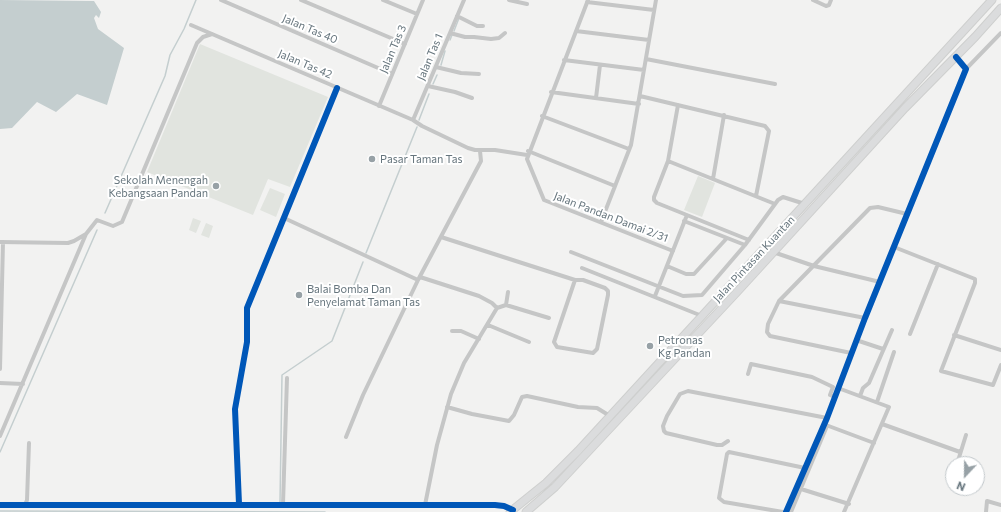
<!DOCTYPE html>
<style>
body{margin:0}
#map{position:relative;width:1001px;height:512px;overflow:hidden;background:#f2f2f1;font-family:Commissioner,sans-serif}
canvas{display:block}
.north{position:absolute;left:945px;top:456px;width:40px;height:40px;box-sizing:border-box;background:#fff;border:1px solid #c2c8cb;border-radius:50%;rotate:202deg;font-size:11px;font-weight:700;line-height:16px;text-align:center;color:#66757d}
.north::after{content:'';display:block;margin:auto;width:14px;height:18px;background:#97a1a6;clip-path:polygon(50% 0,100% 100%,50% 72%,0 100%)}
</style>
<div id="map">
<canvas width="1001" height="512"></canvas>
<div class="north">N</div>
</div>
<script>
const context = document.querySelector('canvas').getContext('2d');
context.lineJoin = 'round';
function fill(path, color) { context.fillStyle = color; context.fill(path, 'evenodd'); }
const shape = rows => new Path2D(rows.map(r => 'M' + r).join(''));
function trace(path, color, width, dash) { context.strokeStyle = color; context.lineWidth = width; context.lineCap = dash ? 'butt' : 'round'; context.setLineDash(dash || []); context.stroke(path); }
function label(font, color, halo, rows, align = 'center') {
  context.font = font + ' Commissioner,sans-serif'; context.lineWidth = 4; context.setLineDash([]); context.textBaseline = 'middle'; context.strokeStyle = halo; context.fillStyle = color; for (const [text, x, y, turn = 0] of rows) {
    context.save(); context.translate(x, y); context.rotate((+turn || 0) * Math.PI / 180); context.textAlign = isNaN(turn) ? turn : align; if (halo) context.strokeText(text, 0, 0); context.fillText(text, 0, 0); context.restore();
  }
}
const green = shape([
 [200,44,328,97,290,187,268,179,253,215,147,172],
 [698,176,715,183,702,217,684,210],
 [270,188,285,194,276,217,260,210],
 [193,218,201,221,196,233,189,230],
 [206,223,213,226,209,238,201,235]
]);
const water = shape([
 [0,0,94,1,101,12,99,18,96,15,94,18,98,29,124,48,107,105,77,94,56,112,37,102,12,128,0,129]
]);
const stream = shape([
 [454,31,459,18],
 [450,40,452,35],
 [441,65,445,51],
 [433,84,437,75],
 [419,120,429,94],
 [105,213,165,76,170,55,184,29,196,0],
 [366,253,417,127],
 [0,452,97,230],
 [280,502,282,375,332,341,363,262],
 [0,511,325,512]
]);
const street = shape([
 [221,0,392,74],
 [301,0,405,44],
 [383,0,417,14],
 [509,0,527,4],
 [588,0,527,159,544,200,673,251],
 [813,0,826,6,829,5,831,0],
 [587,2,654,10],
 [457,16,477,26,483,26],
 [191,25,413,120,422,126,468,148,475,150,495,150,527,155],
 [576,31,649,40],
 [450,33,465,37,474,37,491,39,499,38,505,33],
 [646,59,775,84],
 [564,60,644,70],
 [436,67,461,73,479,74],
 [966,69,1001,33],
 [428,86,455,92,472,98],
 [551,92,639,104],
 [640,96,765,126,769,131,756,196],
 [596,98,600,65],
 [678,105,668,161,654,197,654,200,657,203,749,240],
 [379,106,423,0],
 [542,116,629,149],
 [413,120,464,0],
 [528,151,615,186],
 [668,161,775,204],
 [713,179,724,115],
 [284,218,418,280],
 [684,221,745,245],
 [601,222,631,145,656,0],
 [441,237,575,280,583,280,605,288],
 [0,242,68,243,74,241,86,234,97,220,113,226,122,222,197,43,203,37,212,34],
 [894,247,975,279,975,283,941,371,993,385,1001,365],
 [571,252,683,296,702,295,745,245,778,200,783,197,805,204],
 [773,252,814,266,880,282],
 [667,266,686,274,694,274,727,238],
 [582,268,702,316],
 [420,277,479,296,492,303,497,308,506,305,549,318],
 [575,280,554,342,557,347,593,353,597,349,608,295,608,291,605,288],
 [655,296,687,215],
 [779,301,865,318],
 [506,305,508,292],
 [488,325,529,342],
 [452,331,461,331,479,339],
 [910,334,938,264],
 [954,335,1001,350],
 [856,340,883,349],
 [851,353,770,336,767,332,768,324,779,301,870,208,878,207,907,214],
 [0,369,3,242],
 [748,374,751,364,812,377,833,387,830,395,835,397],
 [0,383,23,384],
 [838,388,889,407,844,512],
 [860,396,863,388,869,383,892,330],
 [877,402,894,352],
 [447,407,472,414,509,421,514,415,522,397,527,396,578,407,597,408,610,416],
 [882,424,960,452],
 [826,425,874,443],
 [0,436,86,234],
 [346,437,363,395,418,280,481,161,480,151],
 [728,441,722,445,717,445,666,433,664,431,663,426,667,416,680,394,688,391,827,418],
 [957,464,966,435],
 [801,489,849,504],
 [239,504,235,409,247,342,247,308,337,88],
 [283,504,287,378],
 [0,505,495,505,504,506,513,509],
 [25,505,27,500,29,443],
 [425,505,437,445,451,394,464,363,497,308],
 [783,512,724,502,719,498,727,454,729,452,805,468],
 [786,512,827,418,865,318,966,69,956,57],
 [791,512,827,426],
 [986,512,987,501,1001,505]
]);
const highway = shape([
 [510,512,546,483,578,451,992,0],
 [526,512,555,487,737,292,905,108,975,37,1001,8]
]);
const cycleway = shape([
 [239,504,235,409,247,342,247,308,337,88],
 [0,505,495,505,504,506,513,510],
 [786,512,827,418,865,318,966,69,956,57]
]);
const markers = [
 [372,159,4,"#97a1a6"],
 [216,186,4,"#97a1a6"],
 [299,295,4,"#97a1a6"],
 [650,346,4,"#97a1a6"]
];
const streetNames = [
 ["Jalan Tas 40",310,29,23],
 ["Jalan Tas 3",393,49,-67],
 ["Jalan Tas 1",430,57,-67],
 ["Jalan Tas 42",305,64,23],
 ["Jalan Pandan Damai 2/31",611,217,21],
 ["Jalan Pintasan Kuantan",754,259,-47]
];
const poiNames = [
 ["Pasar Taman Tas",380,159],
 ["Sekolah Menengah",208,180,"right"],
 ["Kebangsaan Pandan",208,193,"right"],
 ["Balai Bomba Dan",307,289],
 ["Penyelamat Taman Tas",307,302],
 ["Petronas",658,340],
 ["Kg Pandan",658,353]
];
fill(green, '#e1e4df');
fill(water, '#c4cecf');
trace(stream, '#c4cecf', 1.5);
trace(highway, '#cecfce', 9);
trace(street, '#c5c6c6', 4);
trace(highway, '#dbdcdd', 7);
trace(cycleway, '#0057b8', 6);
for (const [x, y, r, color] of markers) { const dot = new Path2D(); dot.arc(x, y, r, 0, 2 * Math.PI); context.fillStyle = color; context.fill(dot); trace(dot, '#fff', 1.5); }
label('11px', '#66757d', '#fff', streetNames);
label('11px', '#66757d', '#fff', poiNames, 'left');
</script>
